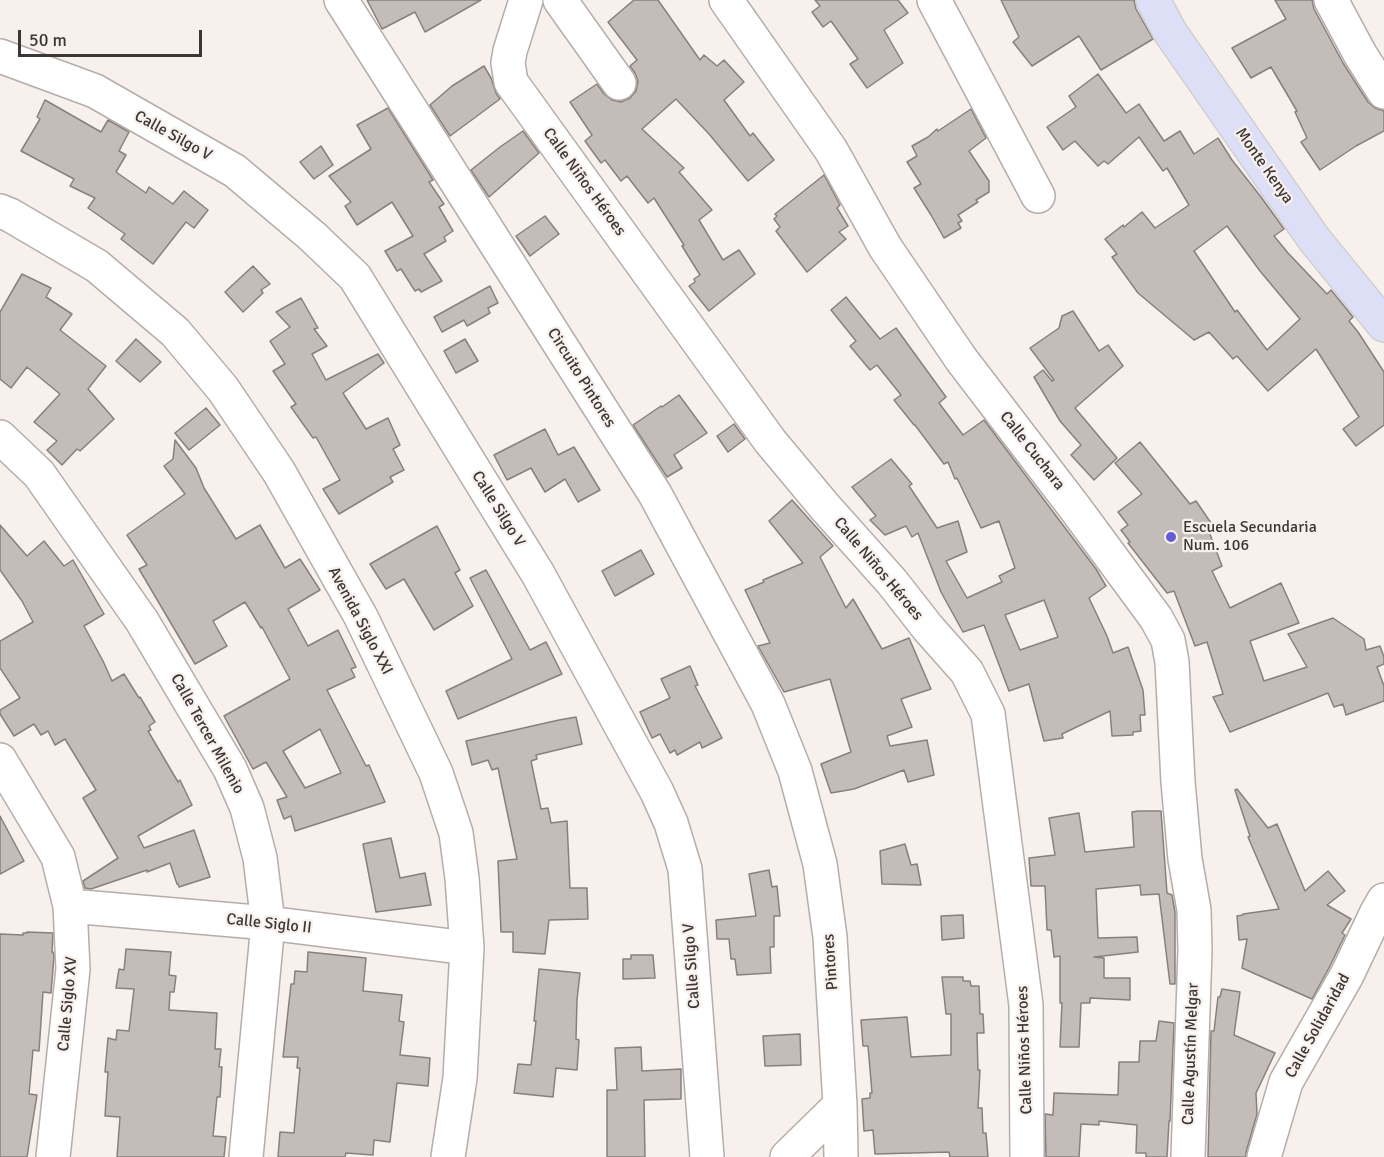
<!DOCTYPE html>
<meta charset="utf-8">
<style>
body{margin:0}
#map{position:relative;width:1384px;height:1157px;overflow:hidden;background:#f8f0ed;font-family:Signika,sans-serif}
canvas{display:block}
.scale{position:absolute;left:18px;top:30px;width:184px;height:27px;box-sizing:border-box;border:3px solid #3b3736;border-top:0;padding-left:8px;font-size:18px;line-height:21px;white-space:nowrap;color:#3b3736;-webkit-text-stroke:4px #f8f0ed;paint-order:stroke}
</style>
<div id="map">
<canvas width="1384" height="1157"></canvas>
<div class="scale">50 m</div>
</div>
<script>
const context = document.querySelector('canvas').getContext('2d');
context.lineJoin = 'round';
function fill(path, color) { context.fillStyle = color; context.fill(path, 'evenodd'); }
const shape = rows => new Path2D(rows.map(r => 'M' + r).join(''));
function trace(path, color, width, dash) { context.strokeStyle = color; context.lineWidth = width; context.lineCap = dash ? 'butt' : 'round'; context.setLineDash(dash || []); context.stroke(path); }
function label(font, color, halo, rows, align = 'center') {
  context.font = font + ' Signika,sans-serif'; context.lineWidth = 4.5; context.setLineDash([]); context.textBaseline = 'middle'; context.strokeStyle = halo; context.fillStyle = color; for (const [text, x, y, turn = 0] of rows) {
    context.save(); context.translate(x, y); context.rotate((+turn || 0) * Math.PI / 180); context.textAlign = isNaN(turn) ? turn : align; if (halo) context.strokeText(text, 0, 0); context.fillText(text, 0, 0); context.restore();
  }
}
const building = shape([
 [367,0,481,0,425,32,415,12,382,29,367,0],
 [634,0,658,0,700,60,704,55,717,66,724,60,744,82,724,100,750,136,753,133,774,160,748,181,709,134,676,99,642,129,684,168,679,172,712,210,699,220,723,260,739,250,755,274,709,311,689,286,695,282,694,279,700,275,682,246,684,245,654,198,648,203,627,176,621,181,605,160,601,163,585,141,592,135,570,102,597,84,604,94,612,100,621,102,630,98,636,91,638,81,635,73,630,66,637,60,608,22,634,0],
 [815,0,898,0,908,13,884,30,903,63,867,88,850,64,858,59,831,21,823,27,812,12,820,6,815,0],
 [1001,0,1134,0,1136,9,1153,39,1101,70,1079,36,1032,66,1013,42,1019,37,1001,0],
 [1275,0,1312,0,1314,9,1343,63,1368,102,1375,108,1384,111,1384,131,1356,146,1320,170,1301,142,1307,138,1295,112,1297,111,1271,67,1251,78,1232,48,1286,19,1275,0],
 [484,66,491,78,496,93,500,99,450,136,430,105,452,86,484,66],
 [1098,74,1126,113,1139,104,1164,141,1180,131,1194,154,1218,138,1232,160,1261,197,1284,229,1274,236,1288,253,1327,294,1331,290,1353,317,1349,321,1358,332,1384,372,1384,425,1356,446,1343,429,1359,417,1316,349,1268,391,1237,356,1233,359,1209,332,1194,340,1138,293,1112,257,1117,254,1105,239,1123,225,1124,227,1142,212,1155,228,1189,205,1167,168,1163,171,1139,137,1108,164,1104,161,1098,166,1075,141,1063,150,1047,127,1076,107,1069,96,1098,74],
 [1227,226,1260,271,1300,319,1267,350,1237,310,1235,312,1194,251,1227,226],
 [45,100,101,132,108,120,129,132,119,151,126,155,116,172,146,193,149,187,173,204,184,191,208,210,194,228,186,222,153,264,121,239,125,234,88,208,95,198,70,186,74,179,21,151,40,119,37,117,45,100],
 [388,108,433,180,429,182,444,204,439,207,453,231,444,237,446,241,424,254,442,281,421,292,419,289,415,291,401,269,397,271,385,251,413,236,392,202,357,225,345,206,351,202,329,176,371,149,357,125,388,108],
 [971,109,986,138,969,151,989,181,989,192,976,200,978,202,958,215,962,221,958,223,961,228,944,238,931,215,914,188,921,184,907,162,917,156,912,146,928,137,937,129,938,131,971,109],
 [523,131,539,153,489,197,471,170,500,147,523,131],
 [321,146,333,165,314,179,300,162,321,146],
 [824,175,840,205,837,208,848,226,839,232,846,239,807,272,776,231,780,227,774,219,777,216,775,214,824,175],
 [545,216,559,234,530,256,516,236,545,216],
 [253,266,270,284,261,290,263,293,243,312,225,292,253,266],
 [22,274,51,288,46,297,72,314,60,330,106,366,88,389,114,419,80,451,77,449,62,465,47,450,57,441,34,422,60,394,27,367,11,388,0,379,0,312,22,274],
 [490,286,498,303,488,308,490,313,467,326,464,320,442,332,434,317,490,286],
 [846,297,880,339,896,328,946,397,939,403,963,435,984,420,1096,569,1106,586,1089,598,1107,636,1113,653,1128,647,1143,690,1145,715,1140,715,1141,731,1133,732,1133,735,1112,736,1110,711,1062,734,1063,738,1044,741,1029,684,1009,691,984,625,963,632,941,592,918,533,912,537,906,526,885,535,870,520,876,516,852,487,891,459,912,484,909,486,937,528,958,521,967,552,946,561,967,598,1002,582,999,576,1015,568,999,521,981,528,957,478,955,479,948,462,944,464,915,425,914,425,894,400,901,395,877,365,870,370,850,346,856,341,831,310,846,297],
 [1044,600,1058,637,1020,650,1005,615,1044,600],
 [301,298,318,328,314,329,327,346,312,354,326,380,378,354,384,363,343,393,366,429,388,418,400,445,393,449,404,470,390,477,393,482,339,514,323,489,340,480,316,437,313,438,291,407,296,404,273,371,285,364,270,341,290,327,276,312,301,298],
 [1073,311,1099,351,1108,345,1123,366,1075,408,1117,458,1094,480,1071,455,1081,445,1060,421,1034,377,1043,370,1052,381,1054,380,1030,348,1059,328,1062,316,1073,311],
 [136,339,161,362,140,382,116,361,136,339],
 [465,339,478,361,456,373,444,351,465,339],
 [679,395,707,433,674,455,682,468,667,477,633,425,661,406,662,407,679,395],
 [206,408,220,425,189,450,175,433,206,408],
 [734,424,745,439,728,452,717,436,734,424],
 [545,429,558,455,574,447,600,490,578,502,565,479,545,492,531,468,507,480,494,455,545,429],
 [175,440,196,468,204,488,236,539,260,525,285,568,300,559,320,590,288,609,308,646,338,630,356,667,351,669,355,677,327,690,366,766,369,765,385,802,295,831,291,816,284,819,277,800,287,797,266,762,253,769,224,716,290,679,262,627,261,628,245,602,213,621,227,646,195,664,139,569,147,565,127,535,185,494,164,466,173,459,175,440],
 [320,729,341,773,305,788,283,751,320,729],
 [1140,442,1190,504,1196,501,1213,526,1208,529,1222,566,1212,571,1230,608,1281,583,1299,623,1250,641,1264,681,1307,667,1288,634,1333,618,1364,639,1366,650,1380,646,1384,657,1384,664,1377,667,1384,686,1384,701,1346,715,1343,704,1334,707,1328,693,1230,732,1213,697,1223,694,1207,642,1195,646,1174,591,1167,593,1128,543,1130,542,1121,530,1128,525,1118,512,1142,494,1115,463,1140,442],
 [792,500,833,546,820,557,846,608,853,599,882,649,909,638,931,689,901,699,912,727,887,736,890,746,927,740,934,775,908,782,904,770,854,789,831,793,821,764,851,752,830,679,784,692,758,646,770,643,745,590,764,582,763,580,803,563,769,521,792,500],
 [0,525,27,556,44,541,64,566,73,560,104,614,84,626,103,661,112,681,124,674,139,698,140,697,155,722,149,726,151,730,148,731,178,782,180,780,192,805,138,836,144,848,194,830,210,877,179,887,178,884,177,884,170,863,147,872,147,870,91,889,85,888,83,881,118,858,83,798,96,790,65,739,55,745,48,731,41,735,34,724,14,736,0,714,0,710,20,698,0,668,0,641,33,622,22,601,0,570,0,525],
 [437,526,460,570,455,573,473,606,434,630,404,579,386,589,370,564,437,526],
 [641,550,654,574,615,596,602,571,641,550],
 [486,570,530,650,546,642,562,674,458,719,446,691,512,659,470,578,486,570],
 [690,666,698,685,695,686,722,738,702,748,700,742,677,755,675,750,670,753,660,734,652,738,640,712,670,698,661,679,690,666],
 [576,717,582,744,536,755,537,759,531,761,541,809,548,808,551,823,567,821,570,888,587,888,588,919,549,920,545,954,513,952,513,932,501,932,498,861,517,859,498,768,492,770,488,760,472,765,466,741,559,720,576,717],
 [1237,789,1268,828,1277,824,1305,891,1328,871,1345,891,1327,905,1351,919,1342,933,1345,935,1330,966,1312,999,1242,968,1247,939,1239,940,1237,916,1243,915,1243,914,1279,909,1248,837,1250,836,1235,790,1237,789],
 [1138,811,1161,811,1167,893,1172,895,1175,912,1175,984,1170,984,1159,894,1141,895,1140,885,1096,889,1098,938,1137,937,1138,952,1094,957,1104,958,1104,978,1130,978,1130,1000,1090,998,1090,1003,1081,1003,1079,1047,1060,1047,1062,1003,1060,1003,1060,956,1054,957,1051,930,1047,930,1045,886,1031,886,1029,858,1055,855,1049,818,1079,813,1085,852,1134,847,1132,812,1138,811],
 [0,816,24,861,0,874,0,816],
 [391,838,400,878,425,873,431,905,376,912,363,844,391,838],
 [905,844,911,865,917,864,921,885,882,884,880,851,905,844],
 [769,870,772,887,777,886,780,916,774,916,774,947,770,947,771,973,737,975,735,959,731,959,729,939,717,939,716,920,756,916,749,874,769,870],
 [963,915,964,938,942,940,941,916,963,915],
 [27,932,53,933,52,952,53,952,54,956,51,993,43,992,39,1051,33,1050,29,1094,37,1095,27,1157,0,1157,0,934,23,935,23,933,27,933,27,932],
 [126,949,171,952,169,975,176,976,174,992,170,992,169,1010,217,1013,215,1049,221,1049,219,1067,222,1067,220,1097,217,1097,213,1136,226,1137,224,1157,117,1157,120,1117,105,1116,108,1072,105,1072,108,1038,116,1040,117,1030,129,1031,134,989,116,988,119,969,124,970,126,949],
 [308,952,366,958,363,991,402,995,399,1021,404,1022,400,1055,430,1058,428,1086,397,1083,390,1142,374,1140,373,1155,346,1153,345,1157,278,1157,280,1132,294,1133,300,1068,297,1068,298,1057,283,1057,291,984,294,984,295,971,307,972,308,952],
 [631,955,653,955,655,978,623,979,623,959,631,959,631,955],
 [539,969,580,973,577,1000,576,1039,579,1040,577,1070,556,1068,553,1097,514,1093,518,1064,531,1065,536,1021,534,1021,539,969],
 [942,977,963,977,963,981,970,981,971,986,979,986,980,1014,983,1014,984,1033,977,1033,978,1070,980,1070,978,1108,982,1108,983,1133,986,1133,988,1157,950,1157,949,1152,875,1154,873,1130,864,1131,862,1099,870,1098,870,1093,872,1093,868,1046,863,1046,861,1020,907,1017,911,1057,951,1055,951,1014,946,1014,942,977],
 [1222,989,1240,992,1234,1035,1275,1053,1256,1093,1257,1114,1246,1152,1246,1157,1208,1157,1211,1031,1214,1031,1218,997,1220,997,1222,989],
 [1159,1021,1174,1023,1170,1121,1169,1121,1167,1157,1146,1157,1146,1153,1136,1153,1137,1125,1099,1121,1099,1125,1081,1124,1079,1157,1046,1157,1045,1114,1053,1115,1054,1093,1118,1095,1119,1062,1139,1062,1140,1041,1156,1041,1159,1021],
 [800,1034,801,1065,765,1066,763,1036,800,1034],
 [641,1047,642,1071,681,1069,681,1099,644,1100,645,1157,607,1157,607,1090,617,1090,615,1048,641,1047]
]);
const minor = shape([
 [341,0,655,494,768,704,795,771,820,864,830,937,840,1105,841,1157],
 [526,0,510,51,508,63,511,82,770,441,825,507,892,582,928,628,967,672,988,714,1026,1005,1027,1157],
 [560,0,619,83],
 [726,0,831,150,885,247,961,359,1075,508,1156,618,1168,640,1172,662,1178,782,1185,859,1194,910,1195,951,1188,1157],
 [934,0,1038,196],
 [1331,0,1360,54,1384,92],
 [0,56,95,91,235,171,312,236,355,277,538,574,657,792,671,823,685,869,707,1157],
 [0,211,10,215,97,266,175,332,223,389,279,472,361,617,436,773,456,833,462,878,467,948,460,1078,448,1157],
 [0,437,39,474,142,621,230,769,247,808,260,858,268,923,246,1157],
 [0,760,58,857,70,906,73,969,53,1157],
 [70,906,268,923,467,948],
 [787,1157,840,1105],
 [1264,1157,1286,1082,1347,975,1376,914,1384,900]
]);
const major = shape([
 [1153,0,1170,32,1314,239,1384,325]
]);
const markers = [
 [1171,537,6,"#615dd6"]
];
const streetNames = [
 ["Calle Silgo V",173,136,29],
 ["Monte Kenya",1264,166,55],
 ["Calle Niños Héroes",584,182,54],
 ["Circuito Pintores",581,378,58],
 ["Calle Cuchara",1032,451,52],
 ["Calle Silgo V",498,509,58],
 ["Calle Niños Héroes",878,569,50],
 ["Avenida Siglo XXI",360,621,62],
 ["Calle Tercer Milenio",207,734,61],
 ["Calle Siglo II",269,924,6],
 ["Pintores",831,962,-94],
 ["Calle Silgo V",692,966,-94],
 ["Calle Siglo XV",68,1004,-85],
 ["Calle Solidaridad",1318,1026,-61],
 ["Calle Niños Héroes",1025,1050,-92],
 ["Calle Agustín Melgar",1191,1054,-88]
];
const poiNames = [
 ["Escuela Secundaria",1183,528],
 ["Num. 106",1183,546]
];
fill(building, '#c4bcb9');
trace(building, '#87807d', 1.5);
trace(minor, '#b5adaa', 36);
trace(major, '#d0cfcf', 36);
trace(minor, '#fff', 33);
trace(major, '#dcdff5', 33);
for (const [x, y, r, color] of markers) { const dot = new Path2D(); dot.arc(x, y, r, 0, 2 * Math.PI); context.fillStyle = color; context.fill(dot); trace(dot, '#f8f0ed', 2); }
label('16px', '#3b3736', '#f8f0ed', streetNames);
label('16px', '#3b3736', '#f8f0ed', poiNames, 'left');
</script>
